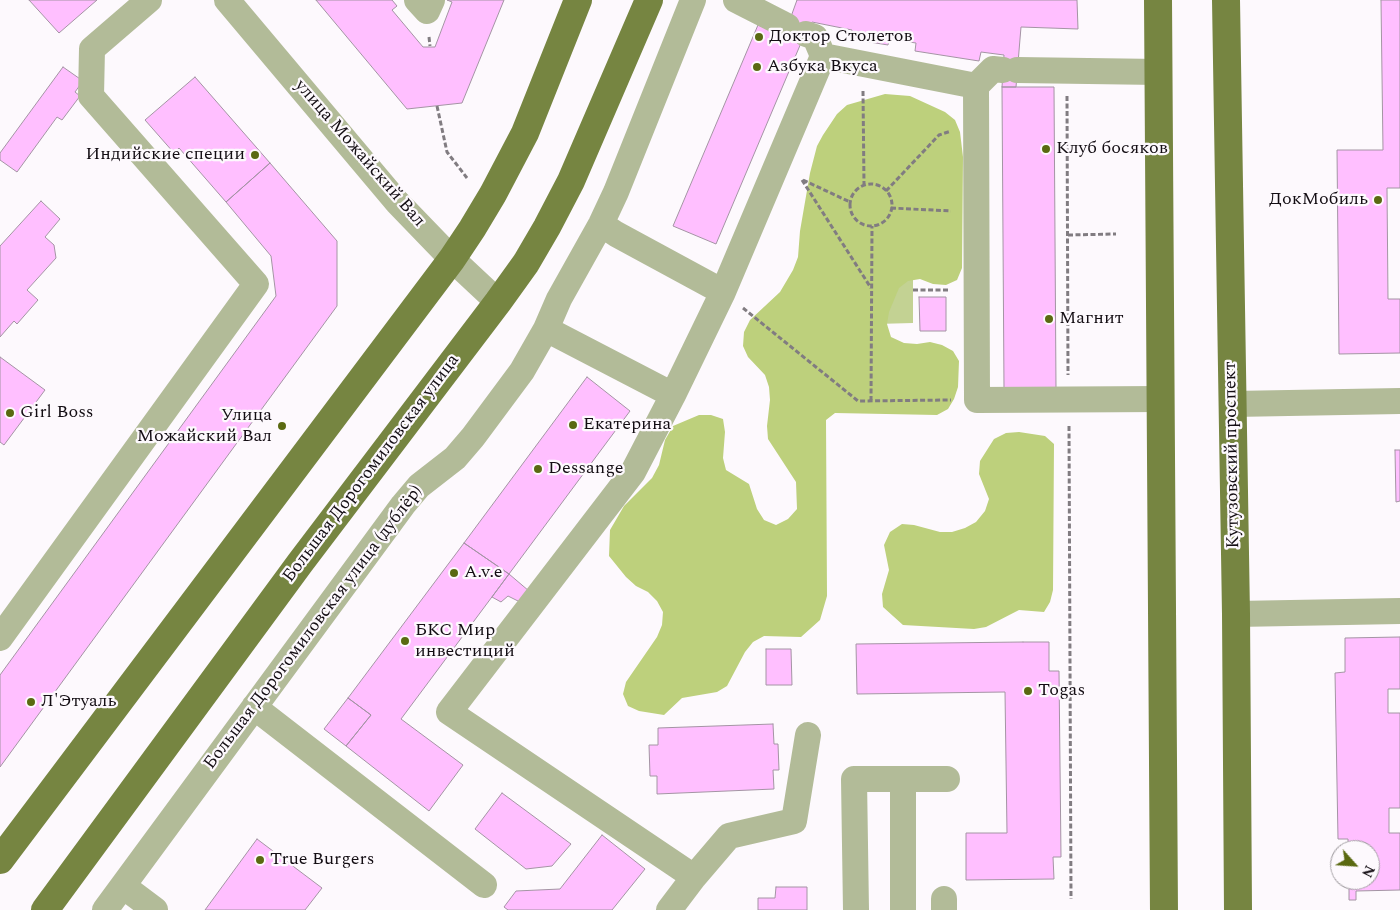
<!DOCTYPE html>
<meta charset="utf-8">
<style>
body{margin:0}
#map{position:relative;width:1400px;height:910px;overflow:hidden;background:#fdf9fd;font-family:Spectral,serif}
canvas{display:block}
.north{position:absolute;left:1330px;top:840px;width:50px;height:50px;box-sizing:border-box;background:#fdf9fd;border:1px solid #9f9b9f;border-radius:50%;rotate:116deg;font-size:14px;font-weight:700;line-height:20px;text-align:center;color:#130d13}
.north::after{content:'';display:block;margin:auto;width:18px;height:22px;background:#5a6911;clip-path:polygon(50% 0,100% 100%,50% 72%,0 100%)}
</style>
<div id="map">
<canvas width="1400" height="910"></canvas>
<div class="north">N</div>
</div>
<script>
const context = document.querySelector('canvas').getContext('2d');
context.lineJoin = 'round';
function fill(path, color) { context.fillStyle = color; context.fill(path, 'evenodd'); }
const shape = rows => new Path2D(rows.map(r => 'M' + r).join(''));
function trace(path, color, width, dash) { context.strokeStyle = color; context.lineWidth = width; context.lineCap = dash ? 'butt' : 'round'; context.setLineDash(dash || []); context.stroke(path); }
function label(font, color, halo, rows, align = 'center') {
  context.font = font + ' Spectral,serif'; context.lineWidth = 4.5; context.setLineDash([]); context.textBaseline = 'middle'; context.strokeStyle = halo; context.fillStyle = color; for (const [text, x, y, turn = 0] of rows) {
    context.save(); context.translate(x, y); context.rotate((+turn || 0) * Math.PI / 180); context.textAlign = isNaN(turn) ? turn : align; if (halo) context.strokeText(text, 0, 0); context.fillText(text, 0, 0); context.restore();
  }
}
const green = shape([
 [913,258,913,323,876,324]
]);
const forest = shape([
 [885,94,910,96,945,112,955,120,960,132,963,157,962,268,957,280,946,285,933,284,920,279,908,281,899,288,889,312,887,324,891,337,904,343,917,344,930,342,942,345,953,351,959,361,958,387,954,399,948,409,937,415,835,413,826,420,827,596,820,620,801,637,764,636,753,642,745,652,727,686,717,692,682,698,664,715,639,711,628,706,623,694,626,682,657,637,662,625,663,612,657,601,648,592,636,586,626,577,609,556,610,530,624,506,652,478,659,465,665,440,673,426,699,415,711,415,723,419,725,432,723,458,726,470,749,484,757,509,764,520,776,525,788,519,797,509,796,482,768,439,767,426,770,400,769,387,765,375,748,357,743,346,744,332,750,320,780,292,793,270,798,257,800,231,810,173,817,146,823,135,837,114,847,105],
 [1019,432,1045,436,1054,444,1053,590,1050,602,1044,612,1019,610,986,627,974,629,903,625,883,607,882,594,889,570,884,545,890,532,902,524,914,525,940,532,952,532,965,528,976,522,985,511,989,499,979,474,980,461,994,439,1006,433]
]);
const building = shape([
 [29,0,97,0,59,33,29,0],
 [316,0,392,0,397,6,392,10,423,47,435,47,452,2,447,0,504,0,462,103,407,109,316,0],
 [797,0,1077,0,1078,29,1021,27,1016,87,1002,87,1004,55,981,52,979,61,915,51,916,43,889,39,888,45,851,39,852,30,812,22,801,43,784,36,797,0],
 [1381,0,1400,0,1400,188,1387,188,1388,299,1400,299,1400,353,1339,354,1337,150,1383,150,1381,0],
 [758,25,801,43,716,244,673,226,758,25],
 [63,67,83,81,75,92,80,96,62,120,57,117,17,172,0,160,0,153,63,67],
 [195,77,270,163,226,202,179,148,174,153,145,120,195,77],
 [1002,87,1054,87,1056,389,1004,389,1002,87],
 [270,163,337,241,337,306,0,767,0,675,276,296,271,256,226,202,270,163],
 [41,201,60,219,45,237,54,245,56,258,27,290,38,300,17,324,14,321,0,337,0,246,41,201],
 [919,297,946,297,946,331,920,331,919,297],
 [0,357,45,390,4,445,0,442,0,357],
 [587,377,630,411,509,574,464,543,587,377],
 [1395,450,1400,450,1400,501,1396,502,1395,450],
 [464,543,509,574,401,719,463,765,429,811,346,746,371,715,348,698,464,543],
 [509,574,529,591,520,602,508,596,501,602,492,597,509,574],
 [1400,637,1400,689,1388,689,1388,713,1400,713,1400,808,1389,808,1389,833,1400,833,1400,890,1356,891,1356,900,1349,900,1349,880,1370,880,1370,850,1348,850,1348,839,1338,839,1335,673,1345,672,1345,638,1400,637],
 [1023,642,1049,642,1049,671,1059,671,1061,857,1053,857,1054,879,966,880,966,833,1007,833,1005,692,857,694,856,644,1023,642],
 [766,649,791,649,792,685,766,685,766,649],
 [348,698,371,715,346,746,324,729,348,698],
 [773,724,774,744,778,744,779,770,773,770,774,789,657,794,657,776,650,776,649,745,658,745,658,728,773,724],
 [502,793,571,844,552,866,526,869,475,829,502,793],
 [602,835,645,869,612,910,508,910,504,907,516,891,560,889,602,835],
 [257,839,322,888,305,910,205,910,257,839],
 [776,887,807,887,807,910,758,910,758,898,775,898,776,887]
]);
const path = shape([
 [429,37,430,46],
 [863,91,864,185],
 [1067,96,1068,375],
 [437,106,447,152,467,178],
 [802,180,871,288],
 [803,180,850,202],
 '850 205a21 21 0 1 1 42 0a21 21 0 1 1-42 0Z',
 [886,191,939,135,951,131],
 [891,208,951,211],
 [1068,235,1116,234],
 [913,290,950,290],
 [743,308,858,401,951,400],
 [871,401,872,226],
 [1069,426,1071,899]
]);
const minor = shape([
 [227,0,397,202,452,259,498,302],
 [417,0,427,11,432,0],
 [736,0,787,26],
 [806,34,815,37,823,56,976,86],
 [1003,70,993,69,976,86,977,400,1161,399],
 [1017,70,1159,72],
 [601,224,616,234,723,292,823,56],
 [546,329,673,395],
 [1233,404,1400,401],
 [1236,614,1400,611],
 [0,638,256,284,91,96,92,49,149,0],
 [254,707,484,885],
 [694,877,449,712,633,472,673,395,723,292],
 [123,886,155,910],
 [105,910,403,505,419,486,455,458,473,437,522,371,546,329,559,299,601,224,616,192,693,0],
 [669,910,694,877,729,836,794,821,808,735],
 [856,910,854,779,903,779],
 [903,910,903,779,947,779],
 [944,910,944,899]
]);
const major = shape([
 [1158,0,1164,910],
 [1226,0,1236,614,1238,910],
 [0,860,452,259,472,229,493,194,525,133,578,0],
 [45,910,300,563,498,302,526,263,547,227,571,181,649,0]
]);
const markers = [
 [759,37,5,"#5a6911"],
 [757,67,5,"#5a6911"],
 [1046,149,5,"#5a6911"],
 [255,155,5,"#5a6911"],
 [1378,200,5,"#5a6911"],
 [1049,319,5,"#5a6911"],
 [10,413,5,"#5a6911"],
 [573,425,5,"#5a6911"],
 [282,426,5,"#5a6911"],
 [538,469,5,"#5a6911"],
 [454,573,5,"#5a6911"],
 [405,641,5,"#5a6911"],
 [1028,691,5,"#5a6911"],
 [31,702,5,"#5a6911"],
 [260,860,5,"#5a6911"]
];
const poiNames = [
 ["Доктор Столетов",769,37],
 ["Азбука Вкуса",767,67],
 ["Клуб босяков",1056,149],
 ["Индийские специи",245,155,"right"],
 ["ДокМобиль",1368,200,"right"],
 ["Магнит",1059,319],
 ["Girl Boss",20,413],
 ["Улица",272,416,"right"],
 ["Можайский Вал",272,437,"right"],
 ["Екатерина",583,425],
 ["Dessange",548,469],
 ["A.v.e",464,573],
 ["БКС Мир",415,631],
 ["инвестиций",415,652],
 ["Togas",1038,691],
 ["Л'Этуаль",41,702],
 ["True Burgers",270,860]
];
const streetNames = [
 ["улица Можайский Вал",359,154,49],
 ["Кутузовский проспект",1233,455,-91],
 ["Большая Дорогомиловская улица",372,469,-53],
 ["Большая Дорогомиловская улица (дублёр)",314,628,-53]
];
fill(green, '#c3d293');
fill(forest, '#bdd07c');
fill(building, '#ffbfff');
trace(building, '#a494a4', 1);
trace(path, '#817c81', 3, [5, 2.5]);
trace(minor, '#b2bb98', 26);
trace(major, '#768541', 28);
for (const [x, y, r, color] of markers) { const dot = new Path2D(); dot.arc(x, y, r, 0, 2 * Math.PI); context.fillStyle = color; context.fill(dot); trace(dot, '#fdf9fd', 2); }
label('18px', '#130d13', '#fdf9fd', poiNames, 'left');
label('18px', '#130d13', '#fdf9fd', streetNames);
</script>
